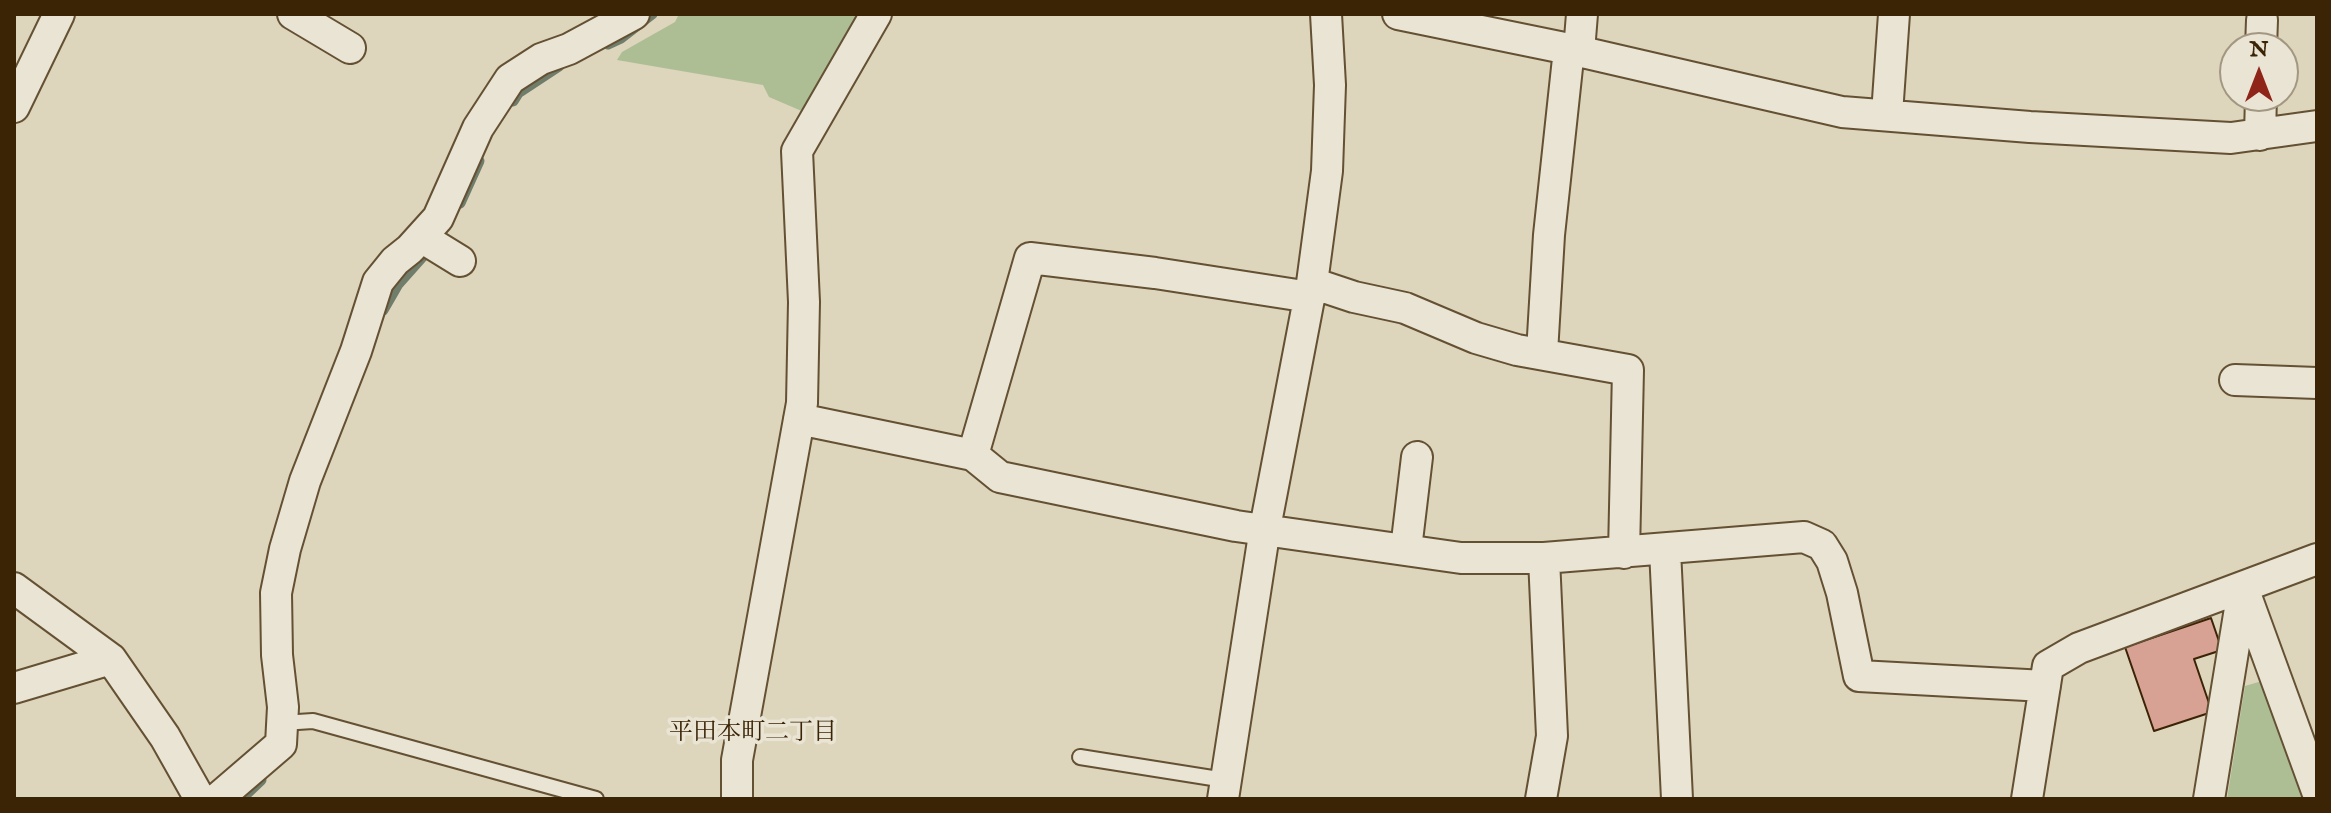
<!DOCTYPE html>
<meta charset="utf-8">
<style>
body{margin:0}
#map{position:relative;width:2331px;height:813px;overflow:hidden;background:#ddd5bc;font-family:"IM FELL English",serif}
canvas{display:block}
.frame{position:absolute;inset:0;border:16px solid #3b2305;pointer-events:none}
.north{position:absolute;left:2219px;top:32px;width:80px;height:80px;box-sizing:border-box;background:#e9e4d3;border:2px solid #a39781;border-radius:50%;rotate:0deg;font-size:22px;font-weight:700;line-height:32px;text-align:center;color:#3b2305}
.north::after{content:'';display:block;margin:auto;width:28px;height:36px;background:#8f2418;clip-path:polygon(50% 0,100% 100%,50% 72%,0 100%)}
</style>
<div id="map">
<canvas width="2331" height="813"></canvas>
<div class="frame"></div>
<div class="north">N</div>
</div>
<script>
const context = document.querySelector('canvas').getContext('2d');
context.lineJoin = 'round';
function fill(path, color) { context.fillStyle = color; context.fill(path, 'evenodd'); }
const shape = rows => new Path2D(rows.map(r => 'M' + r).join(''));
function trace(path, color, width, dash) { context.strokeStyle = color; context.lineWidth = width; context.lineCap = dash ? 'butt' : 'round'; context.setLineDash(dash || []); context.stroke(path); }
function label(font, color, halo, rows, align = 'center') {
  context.font = font + ' "IM FELL English","Noto Serif JP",serif'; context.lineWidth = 7; context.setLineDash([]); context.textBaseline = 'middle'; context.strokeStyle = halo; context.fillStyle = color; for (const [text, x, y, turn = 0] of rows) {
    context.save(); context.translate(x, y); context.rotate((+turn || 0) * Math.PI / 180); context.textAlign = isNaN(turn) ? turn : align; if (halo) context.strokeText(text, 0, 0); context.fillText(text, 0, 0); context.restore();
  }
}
const green = shape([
 [679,14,863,14,804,112,769,97,763,85,617,60,622,52,675,22],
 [2262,681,2303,799,2227,799,2245,686]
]);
const stream = shape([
 [608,44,621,38,652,14],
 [513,101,518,93,559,66],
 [460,203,479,161],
 [383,310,398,284,430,248],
 [241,799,261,780]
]);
const building = shape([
 [2211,618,2222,650,2194,659,2212,712,2154,731,2125,647,2211,618]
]);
const lane = shape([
 [282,723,313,721,596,799],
 [1080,757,1225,780]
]);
const street = shape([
 [293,14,350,48],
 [1398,14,1569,49,1842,112,2030,127,2231,138,2317,126],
 [2261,48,2262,20],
 [1579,51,1582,14],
 [14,107,59,14],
 [1887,114,1894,14],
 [2260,135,2261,96],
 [421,237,460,261],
 [1312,283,1354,297,1405,308,1476,338,1517,350,1628,370,1624,553],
 [1542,353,1549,235,1569,49],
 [2235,380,2317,383],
 [799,419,973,455,1000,477,1236,526,1461,558,1544,558,1804,537,1822,545,1832,561,1842,593,1859,676,2045,686],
 [973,455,1030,258,1155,273,1310,297],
 [1406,549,1417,457],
 [1665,550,1677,799],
 [14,588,111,659,165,737,200,799],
 [2243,588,2317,791],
 [14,688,111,659],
 [217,799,281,744,283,707,277,655,276,593,285,549,305,481,356,351,378,282,395,261,410,249,438,218,478,128,510,79,541,59,569,49,634,14],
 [737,799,737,760,802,403,804,302,797,151,876,14],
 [1223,799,1265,528,1312,283,1327,171,1330,85,1326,14],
 [1541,799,1552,736,1544,558],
 [2027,799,2048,666,2079,648,2317,559],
 [2209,799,2243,590]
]);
const neighbourhoodNames = [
 ["平田本町二丁目",753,734]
];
fill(green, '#adbe94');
trace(stream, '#707d6b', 11);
fill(building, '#d7a194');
trace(building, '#3b2305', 2);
trace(lane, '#645033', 18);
trace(street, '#645033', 34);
trace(lane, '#e9e4d3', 14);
trace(street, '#e9e4d3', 30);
label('24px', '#3b2305', '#e9e4d3', neighbourhoodNames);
</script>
